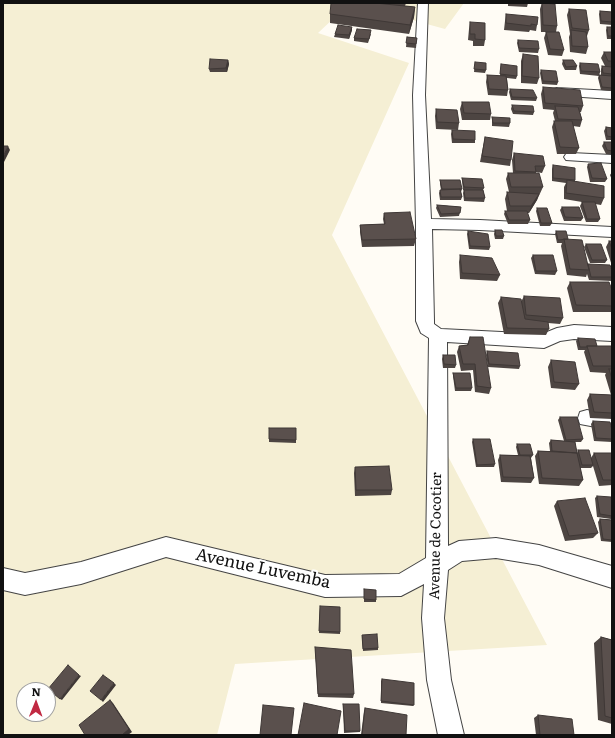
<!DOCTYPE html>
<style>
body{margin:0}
#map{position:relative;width:615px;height:738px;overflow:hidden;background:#fffcf5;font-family:Literata,serif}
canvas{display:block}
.frame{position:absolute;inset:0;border:4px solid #111;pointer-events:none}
.north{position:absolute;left:16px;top:682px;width:40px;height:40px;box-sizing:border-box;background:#fff;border:1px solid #a0a0a0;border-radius:50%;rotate:1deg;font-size:11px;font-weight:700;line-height:16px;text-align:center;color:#111}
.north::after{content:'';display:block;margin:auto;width:14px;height:18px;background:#c12942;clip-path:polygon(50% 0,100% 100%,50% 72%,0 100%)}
</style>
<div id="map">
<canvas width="615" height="738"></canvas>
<div class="frame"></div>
<div class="north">N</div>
</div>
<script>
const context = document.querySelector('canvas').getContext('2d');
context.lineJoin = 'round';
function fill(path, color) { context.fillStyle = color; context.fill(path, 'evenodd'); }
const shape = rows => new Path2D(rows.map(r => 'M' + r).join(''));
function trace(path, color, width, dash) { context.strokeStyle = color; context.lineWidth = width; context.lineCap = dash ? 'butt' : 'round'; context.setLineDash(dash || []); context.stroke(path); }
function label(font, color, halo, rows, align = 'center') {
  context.font = font + ' Literata,serif'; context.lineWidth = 4; context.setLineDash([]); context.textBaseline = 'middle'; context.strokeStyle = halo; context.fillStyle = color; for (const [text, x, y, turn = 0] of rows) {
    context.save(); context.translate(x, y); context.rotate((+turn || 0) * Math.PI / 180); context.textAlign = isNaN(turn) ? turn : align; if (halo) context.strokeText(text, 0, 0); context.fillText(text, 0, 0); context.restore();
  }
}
const farmland = shape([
 [3,3,464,3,445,29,350,3,318,33,409,63,332,235,547,645,235,664,217,735,3,735],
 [24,690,48,690,48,714,24,714]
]);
const minor = shape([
 [418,3,428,3,425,95,431,219,480,220,612,227,612,237,480,230,432,229,434,321,434,324,441,329,542,334,557,328,574,325,612,327,612,341,574,339,560,341,544,348,447,342,448,546,459,541,496,538,539,545,612,566,612,588,539,565,496,558,462,561,448,570,444,618,451,680,464,735,438,735,427,680,422,618,424,584,401,596,325,597,166,557,81,584,25,595,3,590,3,568,25,573,81,562,166,537,325,575,399,574,426,558,429,338,421,333,416,321,416,224,413,95,418,3],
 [557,88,612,91,612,99,553,95,551,92,553,89,557,88],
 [571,153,612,155,612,163,566,160,564,157,566,154,571,153],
 [587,410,612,414,612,430,580,424,578,418,580,412,587,410]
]);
const wall = shape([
 [381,3,406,3,405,6,415,7,414,17,409,34,330,23,330,14,381,4],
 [508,3,528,3,527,7,508,6],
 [542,3,557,26,556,32,564,50,562,56,548,55,544,38,546,32,541,32,540,9],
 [569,9,589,30,587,36,586,36,588,47,586,54,570,52,569,37,570,34,567,15],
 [600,11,612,12,612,25,600,24,599,14],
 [506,14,537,25,536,31,530,30,529,32,504,30,505,21],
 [470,22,485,40,484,46,473,46,473,41,468,40,469,29],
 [352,27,352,30,349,39,334,37,335,34],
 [607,27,612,27,612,39,607,39,606,30],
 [371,34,368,43,354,41,354,38],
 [407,37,417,38,416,48,406,47],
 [518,40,539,49,538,53,519,52,517,43],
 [604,52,612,52,612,91,601,90,598,78,599,75,601,75,601,69,602,66,605,66,601,58],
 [523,54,539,78,537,84,521,83,521,61],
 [228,60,229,64,227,72,210,72,209,69],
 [563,60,577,66,576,70,565,70,562,64],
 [475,62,486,70,485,73,474,72],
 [580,63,600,72,599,76,580,74,579,66],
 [501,64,517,76,516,79,507,78,508,90,507,96,488,95,486,82,487,75,500,76],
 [541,70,558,82,557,85,542,84,540,73],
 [543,87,583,106,581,112,580,112,582,120,580,127,573,126,579,148,576,154,557,154,552,127,554,121,555,121,553,113,554,110,543,109,541,94],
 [510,89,537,98,536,101,511,100,509,92],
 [462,102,491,114,490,120,462,120,460,109],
 [512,105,534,112,533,115,513,114,511,109],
 [436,109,459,123,458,130,436,129,435,116],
 [492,117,510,123,509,127,492,126],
 [606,127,612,128,612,140,606,140,604,131],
 [452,130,475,140,475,143,452,143,451,134],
 [485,137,511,160,510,166,480,162],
 [604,142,612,142,612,154,606,154,602,146],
 [514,153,545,166,542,173,536,172,536,173,543,187,537,200,529,213,527,213,530,220,528,224,508,224,504,214,505,211,507,211,505,199,507,192,509,192,506,179,508,173,513,173,512,160],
 [588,164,607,179,605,182,590,182,587,167],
 [553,165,575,180,575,181,604,198,601,205,595,204,600,219,598,222,586,222,580,206,582,202,564,199,564,187,566,183,552,181,552,169],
 [612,172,612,180,610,175],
 [462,178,484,188,483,190,485,198,484,202,464,201,463,193,464,190,463,190,462,181],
 [440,180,462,189,461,192,462,197,461,200,440,200,439,193,440,190,441,190,440,184],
 [437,205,461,207,459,216,440,217,436,208],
 [562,207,583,218,581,221,564,221,560,210],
 [537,208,552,223,550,226,540,226,536,211],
 [384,213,416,239,414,246,362,247,360,232,360,225,384,224,383,219],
 [495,230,504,236,503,239,495,239,494,234],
 [468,231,490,247,489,250,469,249,467,234],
 [556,231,568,239,588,264,612,271,612,281,589,280,587,274,586,277,567,275,561,246,562,243,557,243,555,234],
 [609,241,612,241,612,266,606,247],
 [586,244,607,260,605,263,590,263,584,247],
 [460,255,500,275,497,281,460,279,459,262],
 [533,255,557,271,555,275,535,274,531,258],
 [570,282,612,290,612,312,573,312,567,288],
 [524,296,563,318,560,324,548,323,549,329,546,335,504,334,498,303,501,297,521,302],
 [470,337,491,388,489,394,475,392,473,370,461,371,457,352,459,346,467,345],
 [578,338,597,346,612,346,612,419,590,418,587,400,590,394,611,395,605,375,606,373,590,372,584,352,585,350,578,350,576,341],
 [487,351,520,366,519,369,488,367,486,355],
 [443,355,456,365,455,368,443,368,442,359],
 [551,360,579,384,575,390,551,388,548,367],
 [453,373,472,388,471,391,455,391,453,376],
 [560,417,583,439,581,442,575,442,577,453,578,450,591,458,594,453,612,453,612,485,599,486,593,466,591,468,580,468,583,480,579,486,539,484,535,456,538,451,550,451,549,443,551,440,564,441,558,420],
 [593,421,612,430,612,442,594,441,591,424],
 [296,428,296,443,269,442,269,439],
 [473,439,495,464,494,467,476,467,472,442],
 [517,444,533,455,531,458,534,478,531,483,501,482,498,460,500,455,518,455,516,447],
 [355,467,392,490,391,495,355,496,354,473],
 [597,496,612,504,612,518,611,519,597,517,595,498],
 [557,501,598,533,593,538,565,541,554,506],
 [600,519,612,520,612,542,601,541,598,522],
 [364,589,376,600,376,602,364,602],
 [320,606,340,632,340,634,319,633],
 [362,635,378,648,378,650,363,651,362,637],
 [601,637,612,640,612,724,598,720,594,643],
 [315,647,354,694,353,698,318,697],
 [382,679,414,705,413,706,381,703,381,681],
 [343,704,360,731,360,732,344,733],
 [365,708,406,735,361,735,364,711],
 [538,715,574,735,536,735,534,718]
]);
const shadedWall = shape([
 [415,7,414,17,409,34,410,25],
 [352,27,352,30,349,39,349,35],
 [228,60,229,64,227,72,226,68],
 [8,146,10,150,4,162,3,157],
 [539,194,537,200,529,213,531,206],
 [79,675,81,676,62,700,60,699],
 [114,683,116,685,103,702,101,700],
 [110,700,113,703,132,732,128,735,122,735]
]);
const building = shape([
 [331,3,375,3,415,7,410,25,330,14,331,3],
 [542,3,555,4,557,26,543,25,542,3],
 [569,9,586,10,589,30,572,28,569,9],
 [600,11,612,12,612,22,601,21,600,11],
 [506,14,538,17,537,25,531,24,531,26,506,23,506,14],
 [470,22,485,23,485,40,475,39,475,34,470,34,470,22],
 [338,25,352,27,349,35,335,34,338,25],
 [607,27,612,27,612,36,608,36,607,27],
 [357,29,371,30,369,39,354,38,357,29],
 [571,30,586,32,588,47,572,46,571,30],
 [546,32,559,32,564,50,550,49,546,32],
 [407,37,417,38,416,44,406,43,407,37],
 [518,40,538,41,539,49,519,48,518,40],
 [604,52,612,52,612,61,608,61,604,52],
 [523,54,538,56,539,78,522,76,523,54],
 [210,59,228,60,226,68,209,69,210,59],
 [563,60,573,60,577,66,566,67,563,60],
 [475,62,486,63,486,70,474,69,475,62],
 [580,63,598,64,600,72,581,71,580,63],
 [501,64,517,66,517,76,500,74,501,64],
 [602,66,612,67,612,74,603,73,602,66],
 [541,70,556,71,558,82,543,81,541,70],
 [487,75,506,76,508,90,489,89,487,75],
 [599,75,612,76,612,88,602,87,599,75],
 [543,87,580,90,583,106,545,103,543,87],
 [510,89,533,90,537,98,512,97,510,89],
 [462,102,489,102,491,114,464,113,462,102],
 [512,105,533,106,534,112,514,111,512,105],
 [555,106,578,107,582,120,558,119,555,106],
 [436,109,457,110,459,123,437,122,436,109],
 [492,117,510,118,510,123,493,123,492,117],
 [554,121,572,121,579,148,560,147,554,121],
 [606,127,612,128,612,137,607,136,606,127],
 [452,130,475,131,475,140,453,139,452,130],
 [485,137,513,141,511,160,482,156,485,137],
 [604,142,612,142,612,151,607,150,604,142],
 [3,146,8,146,3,157,3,146],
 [514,153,543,156,545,166,535,166,536,172,515,171,514,153],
 [601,163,607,179,592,178,588,164,601,163],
 [553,165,575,168,575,180,553,178,553,165],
 [508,173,539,173,543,187,511,187,508,173],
 [462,178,482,179,484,188,464,187,462,178],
 [440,180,460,180,462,189,442,189,440,180],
 [567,180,604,186,604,198,566,193,567,180],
 [460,189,462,197,441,197,440,190,460,189],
 [464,190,483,190,485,198,465,198,464,190],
 [507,192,539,194,531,206,510,206,507,192],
 [582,202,595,202,600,219,587,219,582,202],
 [437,205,461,207,460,213,441,214,437,205],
 [562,207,579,207,583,218,565,217,562,207],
 [537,208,547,208,552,223,541,223,537,208],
 [505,211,527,211,530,220,509,220,505,211],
 [410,212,416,239,362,240,360,225,385,224,384,213,410,212],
 [495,230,502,230,504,236,496,236,495,230],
 [468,231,488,234,490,247,470,246,468,231],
 [556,231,566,231,568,239,558,240,556,231],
 [564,239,582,240,589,270,570,269,564,239],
 [609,241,612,241,612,249,609,241],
 [586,244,601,244,607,260,592,260,586,244],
 [460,255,492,258,500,275,462,273,460,255],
 [533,255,553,255,557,271,536,271,533,255],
 [588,264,610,265,612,271,612,277,591,277,588,264],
 [570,282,609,282,612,290,612,306,576,305,570,282],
 [524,296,560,298,563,318,526,315,524,296],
 [501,297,521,299,525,319,548,322,549,329,507,328,501,297],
 [470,337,483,337,491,388,477,386,475,364,463,364,459,346,468,345,470,337],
 [578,338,595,339,597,346,587,346,587,347,580,347,578,338],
 [587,346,612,346,612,366,593,366,587,346],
 [487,351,518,353,520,366,489,364,487,351],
 [443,355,455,355,456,365,444,364,443,355],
 [551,360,575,362,579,384,554,382,551,360],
 [609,369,612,369,612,379,609,369],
 [453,373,470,373,472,388,456,388,453,373],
 [590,394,612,395,612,413,594,412,590,394],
 [560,417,577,417,583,439,566,440,560,417],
 [593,421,610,422,612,430,612,439,596,438,593,421],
 [269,428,296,428,296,440,269,439,269,428],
 [473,439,490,439,495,464,477,465,473,439],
 [551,440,575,442,577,453,552,451,551,440],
 [517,444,530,444,533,455,520,455,517,444],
 [578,450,589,450,593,465,582,465,578,450],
 [538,451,577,453,583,480,542,478,538,451],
 [594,453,612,453,612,480,603,480,594,453],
 [500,455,530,456,534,478,503,477,500,455],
 [389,466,392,490,356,490,355,467,389,466],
 [597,496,611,497,612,504,612,516,600,514,597,496],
 [585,498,598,533,569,536,557,501,585,498],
 [600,519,612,520,612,540,603,539,600,519],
 [364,589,376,590,376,600,364,599,364,589],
 [320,606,340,607,340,632,319,631,320,606],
 [377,634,378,648,363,649,362,635,377,634],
 [601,637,612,640,612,718,605,716,601,637],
 [315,647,351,650,354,694,318,694,315,647],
 [68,665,79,675,60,699,48,689,68,665],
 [103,675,114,683,101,700,90,691,103,675],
 [382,679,414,683,414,705,381,701,382,679],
 [110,700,129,729,122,735,85,735,79,725,110,700],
 [304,703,341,711,337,735,298,735,304,703],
 [343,704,359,704,360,731,345,731,343,704],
 [263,705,294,708,291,735,260,735,263,705],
 [365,708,407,715,406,735,362,735,365,708],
 [538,715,572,719,574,735,540,735,538,715]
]);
const streetNames = [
 ["Avenue de Cocotier",436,536,-89]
];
const nearStreetnames = [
 ["Avenue Luvemba",263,569,12]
];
fill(farmland, '#f5efd4');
trace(minor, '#444', 2);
fill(minor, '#fff');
fill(wall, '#4d4542');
fill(shadedWall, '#3f3836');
fill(building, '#5a504d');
trace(building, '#3f3836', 1);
label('14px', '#111', '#fff', streetNames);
label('17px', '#111', '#fff', nearStreetnames);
</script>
